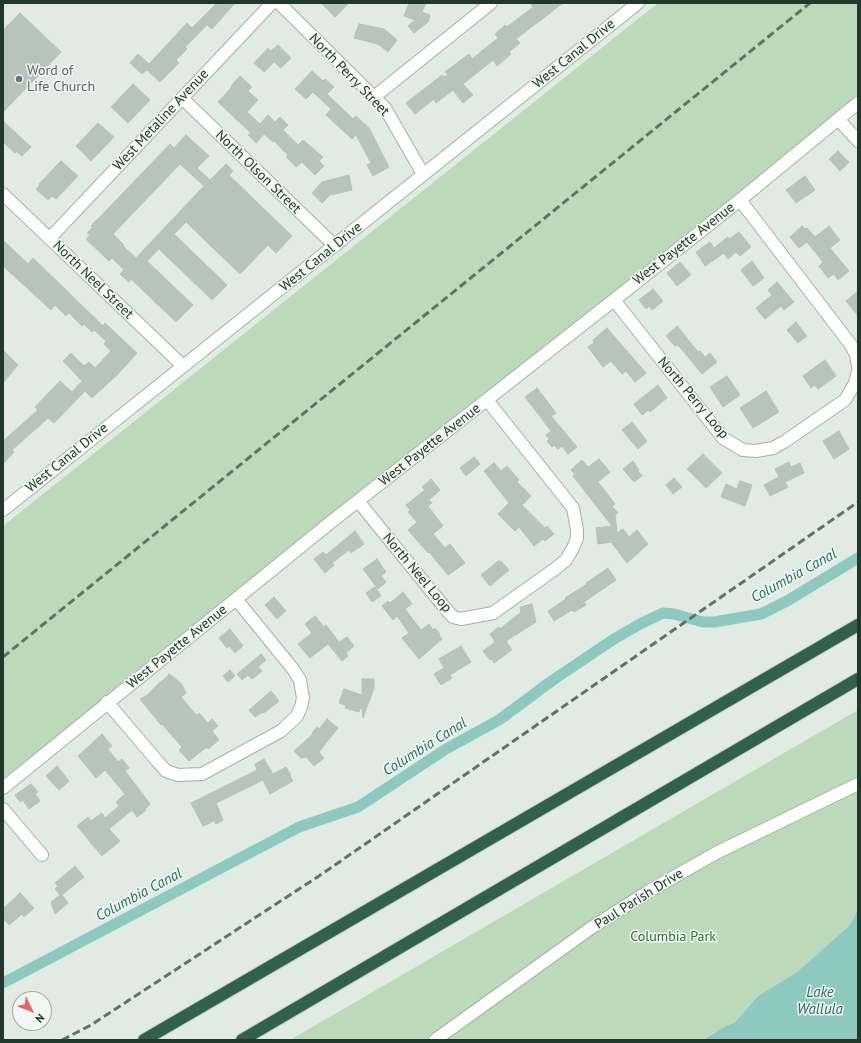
<!DOCTYPE html>
<style>
body{margin:0}
#map{position:relative;width:861px;height:1043px;overflow:hidden;background:#e1eae3;font-family:"PT Sans",sans-serif}
canvas{display:block}
.frame{position:absolute;inset:0;border:4px solid #23382c;pointer-events:none}
.north{position:absolute;left:12px;top:991px;width:40px;height:40px;box-sizing:border-box;background:#f1f7f2;border:1px solid #9faba3;border-radius:50%;rotate:133deg;font-size:11px;font-weight:700;line-height:16px;text-align:center;color:#23382c}
.north::after{content:'';display:block;margin:auto;width:14px;height:18px;background:#e3656e;clip-path:polygon(50% 0,100% 100%,50% 72%,0 100%)}
</style>
<div id="map">
<canvas width="861" height="1043"></canvas>
<div class="frame"></div>
<div class="north">N</div>
</div>
<script>
const context = document.querySelector('canvas').getContext('2d');
context.lineJoin = 'round';
function fill(path, color) { context.fillStyle = color; context.fill(path, 'evenodd'); }
const shape = rows => new Path2D(rows.map(r => 'M' + r).join(''));
function trace(path, color, width, dash) { context.strokeStyle = color; context.lineWidth = width; context.lineCap = dash ? 'butt' : 'round'; context.setLineDash(dash || []); context.stroke(path); }
function label(font, color, halo, rows, align = 'center') {
  context.font = font + ' "PT Sans",sans-serif'; context.lineWidth = 3; context.setLineDash([]); context.textBaseline = 'middle'; context.strokeStyle = halo; context.fillStyle = color; for (const [text, x, y, turn = 0] of rows) {
    context.save(); context.translate(x, y); context.rotate((+turn || 0) * Math.PI / 180); context.textAlign = isNaN(turn) ? turn : align; if (halo) context.strokeText(text, 0, 0); context.fillText(text, 0, 0); context.restore();
  }
}
const green = shape([
 [658,3,858,3,858,94,818,129,3,779,3,526],
 [858,710,858,907,855,916,849,926,797,972,758,996,735,1022,724,1027,702,1040,290,1040]
]);
const water = shape([
 [858,907,858,1040,703,1040,724,1027,735,1022,758,996,797,972,849,926,855,916]
]);
const canal = shape([
 [3,983,299,827,358,807,446,749,499,720,553,680,614,639,640,624,663,613,674,614,703,622,714,622,761,614,787,601,858,558]
]);
const building = shape([
 [217,3,235,3,212,29,207,25,185,47,187,49,176,60,179,63,160,82,147,70,142,74,130,63,138,54,149,64,187,23,192,28,217,3],
 [321,3,349,3,335,17,321,3],
 [409,3,426,3,422,12,430,15,428,22,414,33,408,26,415,20,404,16,409,3],
 [530,3,563,3,516,39,520,43,509,52,511,54,497,66,493,60,463,84,473,95,463,103,453,90,436,103,434,99,415,114,406,103,442,75,445,77,448,75,445,72,469,54,472,59,498,38,495,34,505,25,507,27,533,7,530,3],
 [20,13,61,52,3,112,3,30,20,13],
 [359,24,384,29,397,40,388,52,378,44,354,38,359,24],
 [278,45,291,58,281,68,274,62,264,72,254,63,268,48,271,51,278,45],
 [312,71,323,81,325,79,334,87,327,94,353,119,356,116,369,128,389,167,373,176,367,165,371,163,356,135,352,139,326,115,331,109,313,92,306,99,295,89,312,71],
 [240,76,252,87,248,91,258,100,247,112,260,124,268,115,275,122,280,117,288,125,283,130,298,145,303,140,323,157,319,161,324,166,315,175,302,162,296,167,286,157,288,155,274,141,273,142,264,134,256,143,248,135,251,133,218,102,232,87,231,86,240,76],
 [133,84,150,100,128,123,111,107,133,84],
 [3,121,31,147,22,156,16,151,15,153,3,142,3,121],
 [98,123,114,137,91,161,76,146,98,123],
 [186,135,209,156,197,168,210,180,226,164,233,171,229,175,292,236,276,253,268,245,240,274,186,222,174,234,227,285,212,300,159,249,147,261,193,305,176,322,131,279,129,282,120,274,124,270,112,258,109,261,86,239,90,235,87,233,93,227,91,226,96,220,97,220,170,144,174,148,186,135],
 [180,164,204,186,136,258,123,246,124,245,113,234,180,164],
 [838,151,849,162,840,171,829,159,838,151],
 [61,161,78,176,56,199,52,196,48,200,36,189,40,185,39,184,61,161],
 [349,175,352,190,330,195,322,203,312,193,322,182,349,175],
 [805,176,815,190,796,203,786,190,805,176],
 [802,226,805,229,807,228,815,237,829,226,840,240,830,248,849,271,838,280,834,274,828,278,819,266,823,262,807,242,799,248,790,237,802,226],
 [739,232,751,247,740,256,736,252,728,259,724,253,705,266,696,252,710,242,714,248,728,237,729,239,739,232],
 [3,240,28,264,33,258,103,326,105,323,137,353,117,375,92,398,85,391,54,423,48,418,12,450,14,452,3,464,3,441,38,410,35,407,60,381,72,392,82,381,63,361,71,353,84,366,89,362,95,368,111,351,104,344,106,341,94,330,92,332,84,324,82,326,69,313,66,316,55,305,51,310,3,266,3,240],
 [752,261,764,278,753,286,741,270,752,261],
 [680,262,691,275,677,286,667,273,680,262],
 [777,282,794,302,784,310,781,306,765,319,756,308,772,295,768,290,777,282],
 [653,289,663,301,652,310,649,306,646,309,639,300,653,289],
 [858,291,858,316,846,301,858,291],
 [796,322,807,336,798,343,787,330,796,322],
 [677,326,698,352,700,351,705,357,710,353,717,362,702,374,678,345,675,346,666,336,677,326],
 [607,328,646,373,635,382,626,371,622,374,611,361,603,367,588,347,594,343,593,340,607,328],
 [3,350,18,365,3,383,3,350],
 [825,360,836,376,818,389,815,385,811,388,803,376,825,360],
 [727,376,740,395,723,407,710,387,727,376],
 [658,385,667,398,650,412,648,410,642,415,634,404,658,385],
 [537,388,556,413,551,416,577,447,568,454,562,446,558,449,554,445,552,447,547,441,549,439,546,435,551,431,525,397,537,388],
 [766,391,779,412,753,428,740,408,766,391],
 [632,422,647,441,638,449,622,430,632,422],
 [839,431,849,449,834,459,823,441,839,431],
 [703,454,722,473,706,488,687,469,703,454],
 [474,457,480,464,466,476,460,468,474,457],
 [599,459,610,472,598,482,615,504,612,506,618,513,615,515,617,533,623,529,629,537,637,530,648,544,627,563,611,542,598,544,596,528,612,526,573,476,575,474,571,470,582,460,588,467,599,459],
 [633,461,639,470,638,471,642,476,634,482,623,469,633,461],
 [789,462,791,467,800,463,804,473,785,482,788,487,770,496,764,485,779,477,775,469,789,462],
 [494,463,501,471,507,466,519,480,517,482,531,496,522,505,545,528,547,526,554,534,545,541,543,539,534,546,519,527,515,531,498,514,509,503,484,471,494,463],
 [674,478,682,487,673,494,666,485,674,478],
 [431,479,440,490,429,500,432,503,428,506,443,526,433,534,445,548,450,544,465,563,448,575,429,552,428,553,408,530,417,522,408,512,410,510,406,505,425,490,422,487,431,479],
 [740,481,752,485,745,506,721,497,726,484,737,489,740,481],
 [355,531,364,544,351,553,349,550,332,563,334,565,325,573,314,559,323,552,326,555,355,531],
 [377,559,386,572,381,576,386,582,378,589,363,569,377,559],
 [498,561,501,561,509,570,490,586,481,575,498,561],
 [608,568,616,580,584,602,586,605,574,612,572,610,554,621,548,611,566,599,565,598,587,584,586,583,608,568],
 [375,587,381,596,372,602,366,593,375,587],
 [403,592,412,604,405,609,421,630,429,624,433,630,435,628,440,634,439,635,442,639,419,659,402,638,409,633,397,616,393,620,382,606,388,601,390,603,403,592],
 [274,597,286,611,277,619,265,605,274,597],
 [532,604,536,622,506,641,512,650,494,663,492,659,490,660,483,651,495,642,490,634,499,627,500,629,516,616,521,613,520,607,532,604],
 [315,616,324,627,326,625,339,642,347,637,354,646,346,653,348,656,342,661,328,644,310,658,298,644,312,633,305,624,315,616],
 [230,629,243,646,235,653,229,646,227,648,219,638,230,629],
 [461,646,471,662,450,675,452,678,441,685,434,674,444,668,439,659,461,646],
 [261,654,266,660,258,667,262,671,252,679,248,675,242,680,237,674,261,654],
 [230,670,235,676,228,682,223,676,230,670],
 [169,674,181,683,186,693,181,697,197,716,199,713,208,723,212,719,218,726,212,731,219,740,208,749,207,747,189,761,179,750,182,747,162,724,161,725,140,699,146,696,159,683,166,678,169,674],
 [362,679,374,679,374,688,363,718,362,709,360,708,359,712,345,708,346,705,339,703,344,689,362,695,362,679],
 [271,691,279,701,265,712,261,713,255,717,249,710,271,691],
 [327,719,338,728,319,752,324,758,314,766,306,757,301,758,294,751,313,734,312,733,317,727,319,729,327,719],
 [102,734,112,746,108,749,118,762,122,759,129,768,125,771,150,804,145,809,146,810,137,817,132,810,109,829,120,841,102,856,77,826,88,817,91,821,102,813,105,818,119,806,116,802,125,794,105,770,96,778,78,756,102,734],
 [264,759,273,774,286,767,291,775,290,776,293,781,270,794,263,780,216,803,223,820,216,824,214,821,203,826,191,803,257,770,255,764,264,759],
 [57,766,69,781,59,790,46,776,57,766],
 [31,784,38,792,35,794,40,801,29,809,23,800,20,802,15,795,31,784],
 [75,866,84,877,62,895,68,903,55,914,51,902,60,895,55,889,58,886,55,883,75,866],
 [20,893,34,908,24,917,22,914,9,925,3,918,3,909,20,893]
]);
const minor = shape([
 [279,3,385,108,423,174],
 [374,97,491,3],
 [182,98,335,246],
 [839,120,858,141],
 [3,194,183,366],
 [740,200,851,345,856,355,858,366],
 [50,238,272,3],
 [614,300,723,438,743,450,756,451,773,448,784,442,845,400,855,383,858,371],
 [358,501,445,608,453,617,461,619,493,613,555,569,566,560,573,548,577,538,577,530,573,508,487,400],
 [3,510,638,3],
 [107,702,158,762,166,771,178,775,202,774,281,731,297,716,301,707,303,698,300,680,293,669,236,599],
 [3,788,331,522,614,300,740,200,858,103],
 [3,809,42,855],
 [435,1040,591,928,649,891,716,853,858,784]
]);
const highway = shape([
 [144,1040,858,625],
 [242,1040,858,679]
]);
const rail = shape([
 [3,657,810,3],
 [62,1040,91,1025,322,874,858,502]
]);
const markers = [
 [19,79,4,"#6b7280"]
];
const streetNames = [
 ["West Canal Drive",574,54,-39],
 ["North Perry Street",349,75,46],
 ["West Metaline Avenue",161,120,-47],
 ["North Olson Street",258,172,44],
 ["West Payette Avenue",684,244,-38],
 ["West Canal Drive",321,257,-39],
 ["North Neel Street",93,280,44],
 ["North Perry Loop",693,398,50],
 ["West Payette Avenue",430,445,-38],
 ["West Canal Drive",67,458,-39],
 ["North Neel Loop",417,573,50],
 ["West Payette Avenue",177,647,-39],
 ["Paul Parish Drive",639,899,-32]
];
const worshipNames = [
 ["Word of",27,71],
 ["Life Church",27,87]
];
const parkNames = [
 ["Columbia Park",673,937]
];
const waterNames = [
 ["Columbia Canal",794,576,-29],
 ["Columbia Canal",425,747,-32],
 ["Columbia Canal",139,895,-28],
 ["Lake",820,993],
 ["Wallula",820,1010]
];
fill(green, '#bdd9bc');
fill(water, '#8ec9c0');
trace(canal, '#8ec9c0', 11);
fill(building, '#b6c4bb');
trace(building, '#b4c2b8', 1);
trace(minor, '#a4b1a8', 14);
trace(highway, '#c1c7c4', 14);
trace(minor, '#fff', 12);
trace(highway, '#326149', 12);
trace(rail, '#5d7467', 3, [8, 4]);
for (const [x, y, r, color] of markers) { const dot = new Path2D(); dot.arc(x, y, r, 0, 2 * Math.PI); context.fillStyle = color; context.fill(dot); trace(dot, '#f1f7f2', 1.5); }
label('14px', '#23382c', '#f1f7f2', streetNames);
label('14px', '#5b616d', '#f1f7f2', worshipNames, 'left');
label('14px', '#326b36', '#f1f7f2', parkNames);
label('italic 15px', '#246d63', '#f1f7f2', waterNames);
</script>
